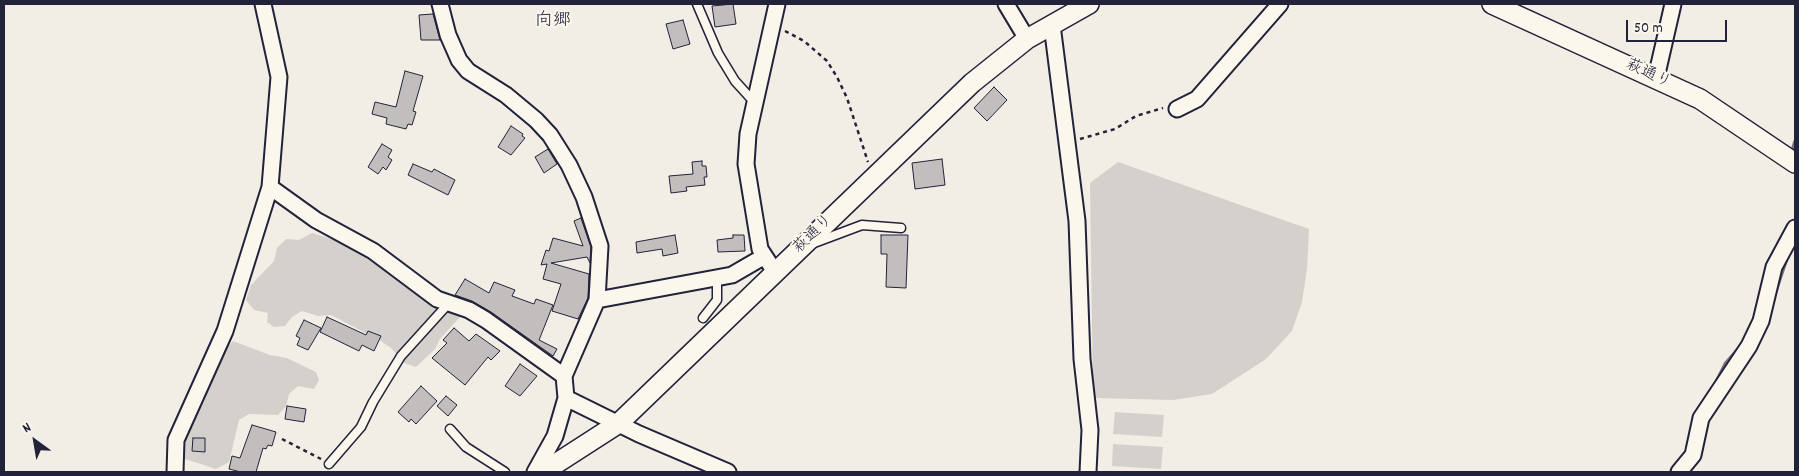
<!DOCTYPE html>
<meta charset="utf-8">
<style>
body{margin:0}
#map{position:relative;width:1799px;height:476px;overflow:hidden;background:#f2eee5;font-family:Dekko,sans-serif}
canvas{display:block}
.frame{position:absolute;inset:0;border:5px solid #22223b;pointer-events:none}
.north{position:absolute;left:10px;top:416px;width:50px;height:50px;-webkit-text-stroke:4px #fbf7ec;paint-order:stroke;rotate:328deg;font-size:14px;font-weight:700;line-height:20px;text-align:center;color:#22223b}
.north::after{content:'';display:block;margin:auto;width:18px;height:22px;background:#22223b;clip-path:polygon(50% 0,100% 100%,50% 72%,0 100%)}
.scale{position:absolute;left:1626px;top:20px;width:101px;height:22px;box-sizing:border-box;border:2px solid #22223b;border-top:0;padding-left:6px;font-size:15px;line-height:18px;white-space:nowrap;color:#22223b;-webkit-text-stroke:4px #fbf7ec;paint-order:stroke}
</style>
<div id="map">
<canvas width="1799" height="476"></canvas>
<div class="frame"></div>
<div class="north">N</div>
<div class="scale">50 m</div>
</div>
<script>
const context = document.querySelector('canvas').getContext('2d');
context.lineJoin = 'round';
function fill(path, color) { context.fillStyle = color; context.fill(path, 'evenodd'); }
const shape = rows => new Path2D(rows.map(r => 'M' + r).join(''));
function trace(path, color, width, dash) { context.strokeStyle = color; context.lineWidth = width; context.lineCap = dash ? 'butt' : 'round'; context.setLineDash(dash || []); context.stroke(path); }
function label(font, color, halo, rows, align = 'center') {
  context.font = font + ' Dekko,"Klee One",sans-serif'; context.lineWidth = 4; context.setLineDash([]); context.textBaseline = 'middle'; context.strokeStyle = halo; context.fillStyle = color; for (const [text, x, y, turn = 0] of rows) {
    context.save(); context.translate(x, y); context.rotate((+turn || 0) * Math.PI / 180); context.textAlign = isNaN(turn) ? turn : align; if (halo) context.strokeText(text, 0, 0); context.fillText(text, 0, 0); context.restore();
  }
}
const green = shape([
 [1118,162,1309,229,1307,269,1302,302,1292,331,1266,359,1212,394,1173,400,1093,398,1090,183],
 [312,233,353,246,419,292,433,308,461,316,440,339,435,349,416,367,404,363,391,348,381,341,331,315,318,316,302,311,292,317,285,326,274,327,267,322,268,313,254,310,246,300,251,285,274,261,277,248,286,239,299,240],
 [233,341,270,355,287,358,316,372,319,380,314,389,298,386,289,394,286,406,278,415,249,414,239,420,229,462,216,469,185,459,182,440,189,424,204,402,220,355],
 [1115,412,1164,415,1162,437,1113,434],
 [1113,444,1163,447,1161,469,1112,466]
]);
const stream = shape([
 [1795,142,1793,149,1795,154],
 [1775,293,1787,257],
 [1712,391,1726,363,1742,345]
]);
const building = shape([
 [733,4,736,24,715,27,712,6,733,4],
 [433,14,440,40,421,40,419,15,433,14],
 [683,20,690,44,673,49,666,24,683,20],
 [405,71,423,76,413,111,416,112,412,125,408,124,406,129,386,124,387,118,372,114,375,102,396,107,405,71],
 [994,87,1007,100,987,121,974,108,994,87],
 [511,126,523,134,522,136,525,138,511,155,498,147,511,126],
 [382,144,392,150,388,157,392,160,386,170,383,167,378,174,368,167,382,144],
 [548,149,557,164,544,173,535,157,548,149],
 [942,159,945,185,915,189,912,163,942,159],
 [702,161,702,166,706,166,707,177,704,177,705,185,686,187,687,191,671,193,669,176,693,174,692,162,702,161],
 [413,164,432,172,434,169,455,180,448,195,408,175,413,164],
 [581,218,591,247,590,263,587,257,551,263,589,274,588,298,578,319,552,311,561,284,543,279,547,264,541,265,546,250,549,251,553,238,583,246,574,221,581,218],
 [675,235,678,253,663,256,662,249,637,253,636,242,675,235],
 [733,235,744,235,745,251,718,252,717,240,733,238,733,235],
 [881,235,908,235,906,288,886,287,887,254,881,254,881,235],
 [465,279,489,293,494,282,515,290,512,296,534,304,536,299,553,305,539,340,557,349,553,356,491,312,472,301,455,295,465,279],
 [327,317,366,335,368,331,381,336,374,351,362,345,359,351,320,332,327,317],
 [304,320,321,328,308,350,297,345,300,338,296,336,304,320],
 [454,328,469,341,476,334,500,351,491,360,488,357,465,385,432,358,447,343,443,340,454,328],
 [520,364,537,376,520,396,505,386,520,364],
 [421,386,437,401,416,424,411,419,409,422,398,412,421,386],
 [446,396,457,405,448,416,437,406,446,396],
 [287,406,306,409,304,422,285,419,287,406],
 [252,425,276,432,272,446,268,445,266,449,263,448,256,472,241,472,229,469,232,456,240,458,252,425],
 [193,438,205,438,205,452,192,451,193,438]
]);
const path = shape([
 [785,31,804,41,827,61,837,77,847,98,868,162],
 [1080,139,1115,129,1136,116,1163,108],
 [282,439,321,459]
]);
const service = shape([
 [697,4,718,53,735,81,755,103],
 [814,243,862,225,901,228],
 [703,318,717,300,717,279],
 [450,429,466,447,505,472],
 [329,464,361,427,373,402,401,356,449,303]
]);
const minor = shape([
 [440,4,448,35,459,60,468,71,506,95,536,120,550,135,569,165,584,197,600,246,597,300,564,376,566,398,555,436,535,472],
 [1006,4,1027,39],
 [1052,25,1077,221,1082,359,1090,430,1088,472],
 [1656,78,1673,4],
 [1177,109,1197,99,1280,4],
 [270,187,316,220,373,251,437,299,469,310,486,320,564,376],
 [775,272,760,249,746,164,748,134,777,4],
 [597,300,732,275,763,257],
 [566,398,639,434,728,472],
 [175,472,176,440,225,331,270,187,279,77,263,4],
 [1679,472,1693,455,1701,418,1749,346,1761,321,1774,267,1795,228]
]);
const tertiary = shape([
 [1492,4,1700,99,1795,163],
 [543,472,619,423,972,83,1027,39,1089,4]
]);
const streetNames = [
 ["萩通り",1648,75,25],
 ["萩通り",814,235,-44]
];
const neighbourhoodNames = [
 ["向郷",553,23]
];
fill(green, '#d4d1cc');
trace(stream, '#76747f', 4);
fill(building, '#c2bebe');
trace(building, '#22223b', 1);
trace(service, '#22223b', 11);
trace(minor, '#22223b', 19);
trace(tertiary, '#22223b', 22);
trace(path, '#22223b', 2.5, [4, 4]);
trace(service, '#fbf7ec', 8);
trace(minor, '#fbf7ec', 15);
trace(tertiary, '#fbf7ec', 19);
label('16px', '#22223b', '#fbf7ec', streetNames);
label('18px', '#22223b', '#fbf7ec', neighbourhoodNames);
</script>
